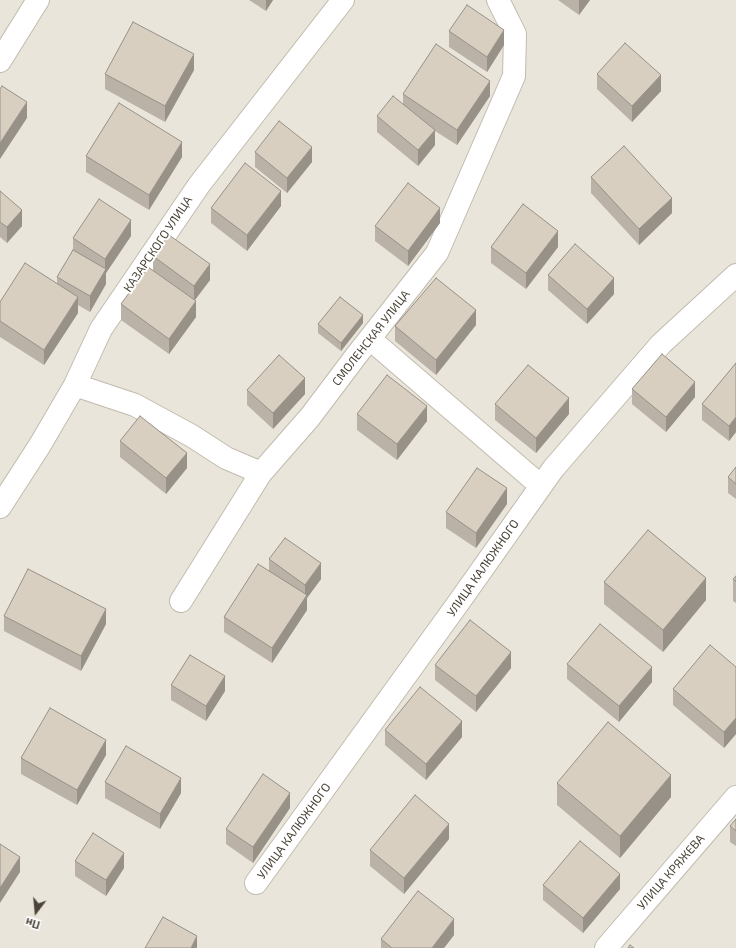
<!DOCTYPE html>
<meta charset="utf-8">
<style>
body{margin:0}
#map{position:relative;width:736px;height:948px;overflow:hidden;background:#f6f3ec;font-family:"Exo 2",sans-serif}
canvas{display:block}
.north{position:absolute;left:16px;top:892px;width:40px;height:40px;-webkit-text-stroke:3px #fff;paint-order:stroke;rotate:196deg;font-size:11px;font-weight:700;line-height:16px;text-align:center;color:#4b4439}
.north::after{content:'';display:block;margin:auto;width:14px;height:18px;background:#4b4439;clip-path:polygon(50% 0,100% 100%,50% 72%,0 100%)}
</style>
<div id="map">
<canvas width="736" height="948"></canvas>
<div class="north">Пн</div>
</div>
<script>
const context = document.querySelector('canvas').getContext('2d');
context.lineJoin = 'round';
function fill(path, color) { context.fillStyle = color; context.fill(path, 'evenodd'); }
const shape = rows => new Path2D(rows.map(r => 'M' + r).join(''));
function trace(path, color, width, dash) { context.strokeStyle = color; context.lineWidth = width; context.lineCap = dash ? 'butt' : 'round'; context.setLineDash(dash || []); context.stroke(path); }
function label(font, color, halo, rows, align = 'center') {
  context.font = font + ' "Exo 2",sans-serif'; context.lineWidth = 4; context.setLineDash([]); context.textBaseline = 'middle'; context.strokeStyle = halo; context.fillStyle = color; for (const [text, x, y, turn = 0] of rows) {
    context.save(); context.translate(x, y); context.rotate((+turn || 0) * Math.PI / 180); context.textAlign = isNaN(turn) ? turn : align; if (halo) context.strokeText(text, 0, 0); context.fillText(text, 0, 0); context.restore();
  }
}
const residential = shape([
 [0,0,736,0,736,948,0,948]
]);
const minor = shape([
 [0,61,38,0],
 [370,339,541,486],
 [75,385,135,405,192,436,226,458,261,473,310,417,356,356,437,253,514,76,515,34,498,0],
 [0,507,40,445,75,385,101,329,199,185,343,0],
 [181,601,261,473],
 [256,883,459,602,553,469,661,344,736,275],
 [606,948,736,797]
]);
const wall = shape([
 [249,0,273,0,266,11],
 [558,0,590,0,579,15],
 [449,31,504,45,487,72,449,47],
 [194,70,165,122,105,89,105,74],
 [597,74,661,91,632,122,597,89],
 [403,94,490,96,457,145,435,131,435,145,418,166,377,132,377,116,403,104],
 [255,152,312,162,287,193,255,167],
 [86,156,182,157,149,210,86,172],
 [591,177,672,213,639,245,591,193],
 [0,191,22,226,7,243,0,237],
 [281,206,247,251,211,223,211,208],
 [440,223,408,266,375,241,375,226],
 [131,236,106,273,106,284,90,312,78,305,78,313,44,365,0,337,0,302,57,284,57,277,73,250,73,238],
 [491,247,558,247,526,289,491,263],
 [153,256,210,280,195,300,196,317,169,354,121,320,121,304,153,270],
 [548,275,614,294,587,324,548,290],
 [363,323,341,351,318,333,318,324],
 [476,325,436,375,395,341,395,326],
 [736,363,736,432,729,441,702,420,702,404],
 [632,389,695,397,666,432,632,404],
 [247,390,305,394,273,429,247,405],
 [495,404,569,414,536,453,495,420],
 [357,414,427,421,397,460,357,430],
 [120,441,187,468,166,494,120,457],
 [736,467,736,499,728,493,728,477],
 [507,504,476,548,446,528,446,512],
 [269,559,321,579,307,598,307,610,272,663,224,632,224,617,269,571],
 [736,576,736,603,733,601,733,579],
 [604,582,706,600,663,652,604,604],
 [4,616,106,624,81,671,4,631],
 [567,664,652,682,619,722,567,679],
 [435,665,511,668,476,712,435,680],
 [736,667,736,734,724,748,673,705,673,689],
 [171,685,225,691,206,721,171,700],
 [385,730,462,737,426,780,385,745],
 [106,755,77,805,21,774,21,758],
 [105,782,181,793,160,829,105,798],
 [557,783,671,797,620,858,557,805],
 [290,808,253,863,226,844,226,829],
 [736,819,736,846,730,842,730,826],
 [449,839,404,894,370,866,370,850],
 [75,861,124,868,106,896,75,876],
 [543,885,620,889,583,933,543,900],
 [454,935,444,948,381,948,381,939]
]);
const shadedWall = shape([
 [266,0,273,0,266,11],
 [579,0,590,0,579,15],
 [504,30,504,45,487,72,487,57],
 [194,54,194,70,165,122,165,106],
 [661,75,661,91,632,122,632,106],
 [490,81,490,96,457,145,457,130],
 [27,102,27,118,0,159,0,143],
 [435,130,435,145,418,166,418,150],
 [182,142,182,157,149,210,149,195],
 [312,147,312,162,287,193,287,178],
 [281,191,281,206,247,251,247,235],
 [672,198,672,213,639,245,639,229],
 [440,208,440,223,408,266,408,251],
 [22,210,22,226,7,243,7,227],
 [131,220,131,236,106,273,106,284,90,312,90,296,105,270,105,259],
 [558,231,558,247,526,289,526,273],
 [210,264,210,280,194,301,194,286],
 [614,278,614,294,587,324,587,309],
 [78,297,78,313,44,365,44,350],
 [196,301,196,317,169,354,169,339],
 [476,310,476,325,436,375,436,360],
 [363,315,363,323,341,351,341,343],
 [305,378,305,394,273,429,273,413],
 [695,382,695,397,666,432,666,417],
 [569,398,569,414,536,453,536,438],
 [427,406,427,421,397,460,397,444],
 [736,417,736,432,729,441,729,426],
 [187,453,187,468,166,494,166,478],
 [507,488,507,504,476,548,476,533],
 [321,563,321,579,307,598,307,610,272,663,272,648,305,597,305,585],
 [706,578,706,600,663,652,663,630],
 [106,609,106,624,81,671,81,656],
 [511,652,511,668,476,712,476,696],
 [652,667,652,682,619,722,619,706],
 [225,676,225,691,206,721,206,706],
 [736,718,736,734,724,748,724,732],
 [462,721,462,737,426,780,426,764],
 [106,740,106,755,77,805,77,790],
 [671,775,671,797,620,858,620,836],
 [181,778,181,793,160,829,160,814],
 [290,793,290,808,253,863,253,847],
 [449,824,449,839,404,894,404,878],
 [124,853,124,868,106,896,106,880],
 [20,857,20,872,0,903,0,888],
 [620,874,620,889,583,933,583,918],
 [454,919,454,935,444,948,432,948],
 [197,936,197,948,191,948]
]);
const building = shape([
 [467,5,504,30,487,57,449,31,467,5],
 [133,22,194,54,165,106,105,74,133,22],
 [625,43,661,75,632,106,597,74,625,43],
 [436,44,490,81,457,130,403,94,436,44],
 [2,86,27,102,0,143,0,89,2,86],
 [393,96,435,130,418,150,377,116,393,96],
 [119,103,182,142,149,195,86,156,119,103],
 [279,121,312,147,287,178,255,152,279,121],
 [624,146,672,198,639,229,591,177,624,146],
 [245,163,281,191,247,235,211,208,245,163],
 [408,183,440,208,408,251,375,226,408,183],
 [0,191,22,210,7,227,0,222,0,191],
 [99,199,131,220,105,259,73,238,99,199],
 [523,204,558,231,526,273,491,247,523,204],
 [169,235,210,264,194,286,153,256,169,235],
 [575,244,614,278,587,309,548,275,575,244],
 [73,250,106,269,90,296,57,277,73,250],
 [25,263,78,297,44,350,0,321,0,302,25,263],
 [148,267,196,301,169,339,121,304,148,267],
 [436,278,476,310,436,360,395,326,436,278],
 [340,297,363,315,341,343,318,324,340,297],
 [662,354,695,382,666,417,632,389,662,354],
 [279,355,305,378,273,413,247,390,279,355],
 [736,363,736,417,729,426,702,404,736,363],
 [528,365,569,398,536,438,495,404,528,365],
 [387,375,427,406,397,444,357,414,387,375],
 [140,416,187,453,166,478,120,441,140,416],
 [736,467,736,484,728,477,736,467],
 [477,468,507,488,476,533,446,512,477,468],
 [648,530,706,578,663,630,604,582,648,530],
 [285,538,321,563,305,585,269,559,285,538],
 [258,564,307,595,272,648,224,617,258,564],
 [28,569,106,609,81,656,4,616,28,569],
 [736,576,736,581,733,579,736,576],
 [470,620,511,652,476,696,435,665,470,620],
 [600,624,652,667,619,706,567,664,600,624],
 [710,645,736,667,736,718,724,732,673,689,710,645],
 [190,655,225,676,206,706,171,685,190,655],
 [420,687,462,721,426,764,385,730,420,687],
 [50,708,106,740,77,790,21,758,50,708],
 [608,722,671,775,620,836,557,783,608,722],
 [126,746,181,778,160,814,105,782,126,746],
 [263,774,290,793,253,847,226,829,263,774],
 [415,795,449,824,404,878,370,850,415,795],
 [736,819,736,831,730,826,736,819],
 [93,833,124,853,106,880,75,861,93,833],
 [580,841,620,874,583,918,543,885,580,841],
 [0,844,20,857,0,888,0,844],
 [418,891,454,919,432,948,392,948,381,939,418,891],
 [163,917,197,936,191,948,145,948,163,917],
 [630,945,634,948,628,948,630,945]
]);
const streetNames = [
 ["КАЗАРСКОГО УЛИЦА",158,244,-56],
 ["СМОЛЕНСКАЯ УЛИЦА",371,338,-52],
 ["УЛИЦА КАЛЮЖНОГО",483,568,-55],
 ["УЛИЦА КАЛЮЖНОГО",294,831,-54],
 ["УЛИЦА КРЯЖЕВА",671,872,-49]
];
fill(residential, '#eae5da');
trace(minor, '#c2bbae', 24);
trace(minor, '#fff', 22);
fill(wall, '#bab2a6');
fill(shadedWall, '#979187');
fill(building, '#d8cfc1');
trace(building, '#979187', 1);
label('12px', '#4b4439', '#fff', streetNames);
</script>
